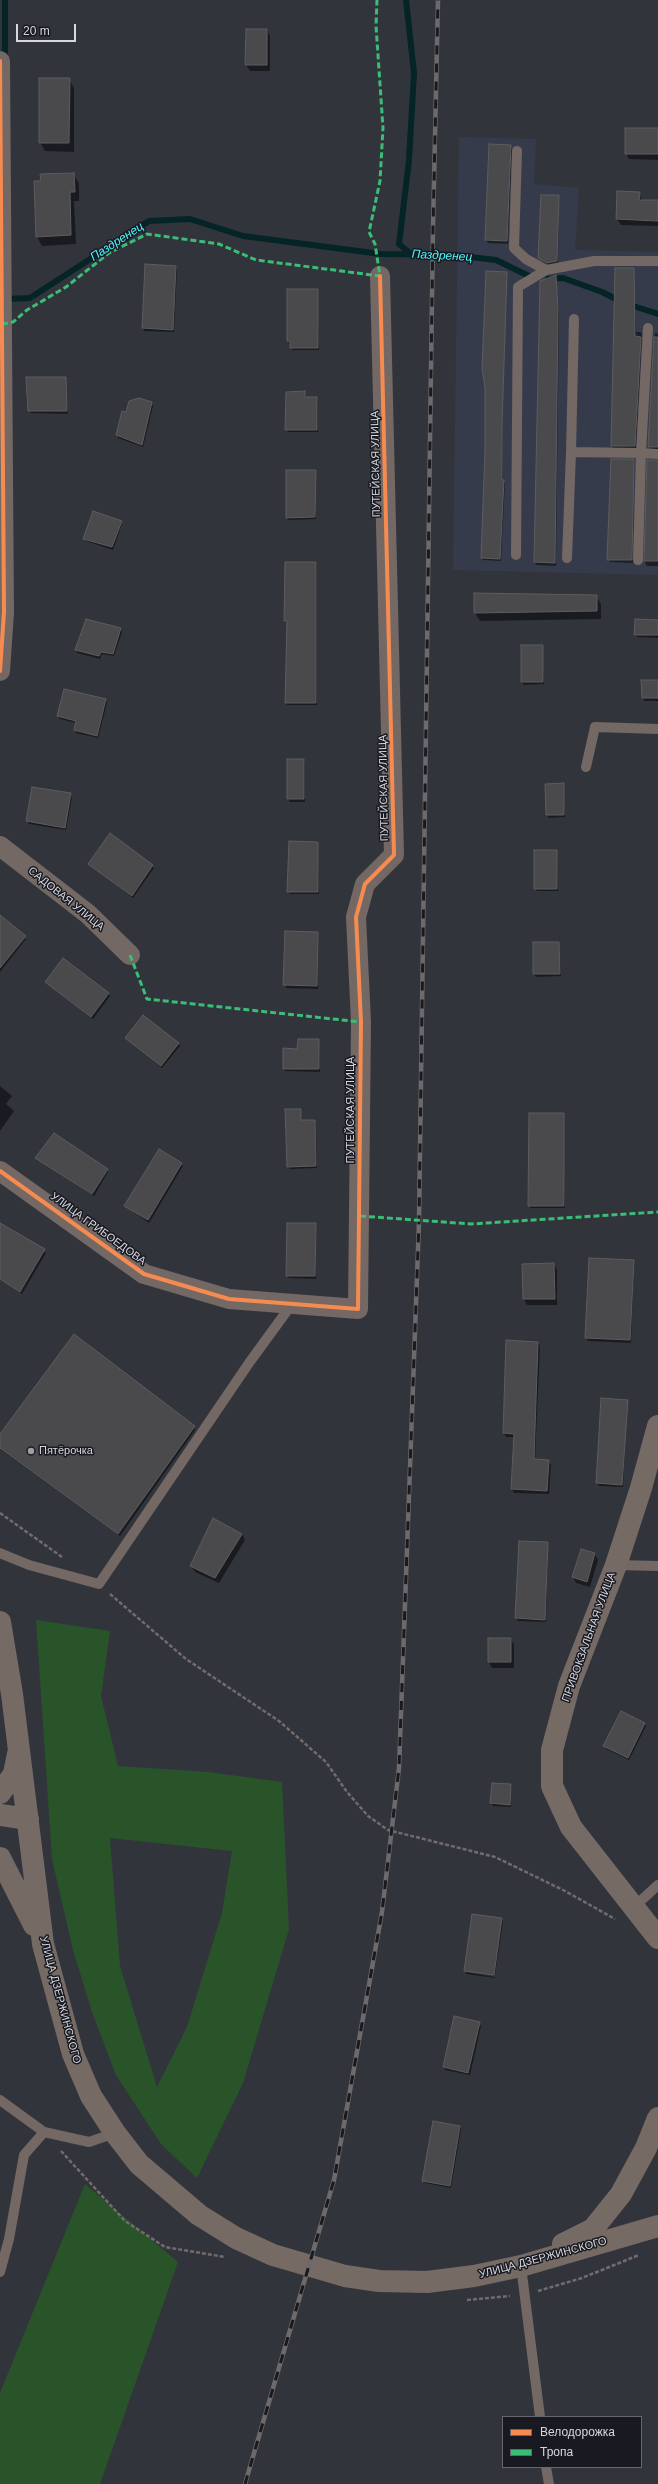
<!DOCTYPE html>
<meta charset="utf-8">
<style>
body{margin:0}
#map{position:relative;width:658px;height:2484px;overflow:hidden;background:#32343c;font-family:Arial,sans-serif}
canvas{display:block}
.legend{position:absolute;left:502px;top:2416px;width:140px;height:52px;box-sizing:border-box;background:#191a21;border:1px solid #65666e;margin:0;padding:5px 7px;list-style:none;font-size:12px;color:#d6d8e1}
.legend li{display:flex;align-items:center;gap:8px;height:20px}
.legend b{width:20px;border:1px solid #65666e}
.scale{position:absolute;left:16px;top:24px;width:60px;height:18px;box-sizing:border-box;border:2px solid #d6d8e1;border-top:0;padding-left:5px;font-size:12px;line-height:14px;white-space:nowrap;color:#d6d8e1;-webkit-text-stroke:3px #191a21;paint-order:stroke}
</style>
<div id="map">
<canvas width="658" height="2484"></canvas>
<ul class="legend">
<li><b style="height:5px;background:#f68b52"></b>Велодорожка</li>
<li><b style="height:5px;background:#3abd76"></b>Тропа</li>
</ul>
<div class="scale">20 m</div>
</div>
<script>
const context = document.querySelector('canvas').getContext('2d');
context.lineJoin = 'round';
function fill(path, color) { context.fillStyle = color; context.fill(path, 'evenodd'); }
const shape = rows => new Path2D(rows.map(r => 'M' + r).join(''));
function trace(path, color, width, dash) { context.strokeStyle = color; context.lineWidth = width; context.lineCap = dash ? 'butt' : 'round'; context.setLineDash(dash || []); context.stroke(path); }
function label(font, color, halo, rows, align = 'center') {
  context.font = font + ' Arial,sans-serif'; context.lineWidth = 3; context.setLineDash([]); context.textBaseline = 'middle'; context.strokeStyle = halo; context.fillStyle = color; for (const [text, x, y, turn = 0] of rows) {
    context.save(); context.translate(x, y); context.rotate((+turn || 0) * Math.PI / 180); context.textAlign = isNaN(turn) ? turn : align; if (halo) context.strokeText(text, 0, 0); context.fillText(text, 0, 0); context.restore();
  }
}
const built = shape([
 [459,137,536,139,534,184,579,188,575,250,658,252,658,575,453,570]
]);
const green = shape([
 [36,1620,110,1631,101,1696,118,1766,208,1772,282,1782,289,1929,243,2083,197,2178,161,2144,116,2075,92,2012,73,1950,52,1859],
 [110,1838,232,1851,222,1913,187,2027,157,2087,120,1966],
 [85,2184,178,2262,100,2484,0,2484,0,2393]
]);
const shadow = shape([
 [247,30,267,30,270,36,270,71,250,71,246,65],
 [69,79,74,88,74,152,45,151,40,142],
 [658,129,658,160,629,159,626,153],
 [489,146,510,146,512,149,508,244,488,243,486,240],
 [73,174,79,183,79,201,74,201,76,244,42,246,37,237,42,182],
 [639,193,642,201,658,201,658,226,621,225,617,219],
 [559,196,558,264,549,266,539,258],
 [146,265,176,267,177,269,174,332,144,331,143,328],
 [633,268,636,332,641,332,642,335,636,449,614,449,612,446],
 [506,273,502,428,503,480,505,483,501,561,483,560,482,558],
 [556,276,559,313,556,566,536,565,535,562,541,282],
 [318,290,319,350,292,350,288,341],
 [655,333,658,334,658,450,650,449,649,447],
 [65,378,68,414,31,413,29,411],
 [305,392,306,398,316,398,318,401,318,432,288,432,286,429],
 [151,403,153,406,143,447,118,438,117,435,126,414],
 [634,460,633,563,610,562,608,559],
 [648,461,658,461,658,566,647,566,645,563],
 [315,471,316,519,288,520,287,517],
 [121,521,122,524,113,550,86,541,84,539],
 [286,563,315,563,317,565,317,705,287,705,286,702,288,624,285,621],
 [596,596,601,604,601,619,480,621,475,613],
 [87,621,121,629,122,632,114,656,102,654,100,659,77,653,76,650],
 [658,621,658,638,637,637,635,634],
 [542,646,544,684,524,685,522,682],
 [642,681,658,681,658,701,644,701],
 [106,700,107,703,98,738,76,733,77,723,60,719,58,716],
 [288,760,304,760,305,763,305,802,290,802,288,799],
 [563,784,565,817,548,818,546,785],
 [70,794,72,797,66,830,29,824,27,821],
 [110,835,154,868,133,898,89,864],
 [318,843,319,894,290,894,288,892],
 [557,851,558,891,537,891,535,888],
 [0,926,26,939,0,972],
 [285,932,318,933,318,989,286,988],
 [559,943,561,976,536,977,534,974],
 [46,982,108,993,110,996,93,1019],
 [126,1038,178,1043,180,1046,162,1068],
 [319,1040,320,1072,285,1071,284,1069,298,1050],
 [0,1086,12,1096,6,1104,14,1111,0,1131],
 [300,1110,302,1121,314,1121,316,1124,317,1168,290,1169,288,1167],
 [563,1114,565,1208,531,1208,529,1206],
 [159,1150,183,1166,149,1223,125,1206],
 [36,1158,107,1170,108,1172,94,1196],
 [316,1224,316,1279,289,1278,287,1275],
 [0,1226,46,1253,22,1294,0,1279],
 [634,1261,631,1343,588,1341,586,1338],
 [554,1264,557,1270,557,1305,527,1305,524,1299],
 [538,1342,540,1346,535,1460,548,1461,551,1465,549,1494,514,1493,512,1489,515,1437,506,1437,504,1433],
 [627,1401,623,1487,599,1486,597,1483],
 [194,1427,195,1430,120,1536,0,1449,0,1436],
 [242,1534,245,1540,219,1583,195,1572,191,1566],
 [548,1543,546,1622,518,1621,516,1618],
 [581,1550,595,1554,598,1560,590,1587,576,1583,573,1577],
 [511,1639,514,1645,514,1668,492,1668,489,1662],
 [644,1723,646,1726,629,1760,606,1749,604,1746],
 [511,1785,511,1807,493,1806,491,1803],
 [473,1915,502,1919,503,1922,495,1975,465,1971],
 [466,1972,495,1977,495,1978,466,1974],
 [455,2018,479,2023,481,2026,470,2075,445,2070,444,2067],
 [460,2126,461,2129,451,2188,425,2183,423,2180]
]);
const stream = shape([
 [5,0,5,60],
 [406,0,414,73,409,160,399,244,411,254],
 [548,279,563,278,602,292,624,303,658,314],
 [6,297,6,299,30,298,149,221,190,219,243,236,381,254,453,255,496,260,529,276]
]);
const building = shape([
 [246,29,267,29,267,65,245,65,246,29],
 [39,78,70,78,69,143,39,143,39,78],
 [625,128,658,128,658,154,625,154,625,128],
 [489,144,511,145,507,241,485,240,489,144],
 [74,173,75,192,70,192,71,235,36,237,34,181,41,181,40,174,74,173],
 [617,191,640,192,639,200,658,200,658,221,616,219,617,191],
 [541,195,559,195,557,261,547,263,538,258,541,195],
 [145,264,176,266,173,330,142,328,145,264],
 [615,268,634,268,635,336,641,337,635,446,611,446,615,268],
 [486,271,507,272,502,424,502,480,504,480,500,559,481,558,485,450,485,388,482,368,486,271],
 [556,275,558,310,555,563,534,562,540,281,556,275],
 [287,289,318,289,318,348,290,348,290,341,287,341,287,289],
 [654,337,658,337,658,447,648,447,654,337],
 [26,377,66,377,67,411,28,411,26,377],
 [305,391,305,397,317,397,317,430,285,430,286,392,305,391],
 [139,398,152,402,142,445,116,435,122,411,126,412,129,401,139,398],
 [611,459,634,459,632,560,607,560,611,459],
 [647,460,658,460,658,561,644,561,647,460],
 [286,470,316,470,315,517,286,518,286,470],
 [93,511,122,521,112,547,83,539,93,511],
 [285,562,316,562,316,703,285,703,287,621,284,621,285,562],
 [474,593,597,595,597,611,474,613,474,593],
 [86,619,121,628,113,654,101,652,99,656,75,650,86,619],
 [635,619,658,620,658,635,634,635,635,619],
 [521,645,543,645,543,682,521,682,521,645],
 [641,680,658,680,658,698,642,698,641,680],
 [64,689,106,699,97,736,74,730,76,721,57,716,64,689],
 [287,759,304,759,304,799,287,799,287,759],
 [564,783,564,815,546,815,545,784,564,783],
 [32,787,71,793,65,828,26,821,32,787],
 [110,833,153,865,132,896,88,864,110,833],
 [289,841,318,842,318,892,287,892,289,841],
 [534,850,557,850,557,889,534,889,534,850],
 [0,915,26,936,0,968,0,915],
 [285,931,318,932,317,986,283,985,285,931],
 [533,942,559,942,560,974,533,974,533,942],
 [63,958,109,993,91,1017,45,982,63,958],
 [143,1015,179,1043,161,1066,125,1038,143,1015],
 [298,1039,319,1039,319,1069,283,1069,283,1048,297,1049,298,1039],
 [285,1109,301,1109,301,1120,315,1120,316,1166,287,1167,285,1109],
 [529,1113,564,1113,564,1206,528,1206,529,1113],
 [54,1133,108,1169,92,1194,35,1158,54,1133],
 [159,1149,182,1163,148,1220,124,1206,159,1149],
 [0,1223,45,1249,20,1292,0,1279,0,1223],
 [287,1223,316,1223,315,1276,286,1276,287,1223],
 [589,1258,634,1260,630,1340,585,1338,589,1258],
 [554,1263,555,1299,523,1299,522,1264,554,1263],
 [74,1334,195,1426,118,1534,0,1448,0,1434,74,1334],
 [506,1340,538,1342,534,1459,549,1460,547,1491,511,1489,514,1434,503,1433,506,1340],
 [601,1398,628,1400,622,1485,596,1483,601,1398],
 [213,1518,242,1534,215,1578,190,1566,213,1518],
 [519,1541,548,1542,545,1620,515,1618,519,1541],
 [581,1549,595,1553,587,1582,572,1577,581,1549],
 [488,1638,511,1638,511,1662,488,1662,488,1638],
 [621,1711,645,1723,628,1758,603,1746,621,1711],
 [492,1783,511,1784,510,1805,490,1803,492,1783],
 [472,1914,502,1918,494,1975,464,1971,472,1914],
 [454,2016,480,2022,468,2073,443,2067,454,2016],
 [433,2121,460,2126,450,2186,422,2181,433,2121]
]);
const path = shape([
 [0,1513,62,1557],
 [110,1594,186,1659,279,1721,326,1762,347,1792,368,1816,388,1830,495,1857,565,1891,615,1919],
 [61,2151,125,2221,165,2247,225,2257],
 [538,2291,582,2278,639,2255],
 [467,2300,510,2296]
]);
const lane = shape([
 [517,151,514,248,526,259,546,270,594,261,658,261],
 [574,319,571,452,641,453,648,328],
 [516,555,518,287,546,270],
 [567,558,571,452],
 [638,560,641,453,658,454],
 [586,767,595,727,658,729],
 [0,1553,29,1565,99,1584,249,1363,292,1304],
 [616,1565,658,1566],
 [634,1907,658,1885],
 [0,2100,44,2132,89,2142,115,2133],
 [521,2266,540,2417],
 [0,2272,9,2239,24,2155,44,2132],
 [546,2467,549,2484]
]);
const street = shape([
 [0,61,4,612,0,671],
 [0,846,88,914,130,955],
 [0,1171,144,1274,229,1299,358,1309,361,1022,356,917,365,884,394,855,380,276]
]);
const secondary = shape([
 [658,1426,641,1488,616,1565,569,1686,552,1750,552,1786,571,1827,658,1938],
 [0,1622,12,1694,43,1944,73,2054,91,2096,115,2133,139,2164,199,2215,236,2238,273,2255,345,2276,379,2281,427,2282,474,2276,521,2266,658,2226],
 [0,1793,14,1774,18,1754],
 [0,1815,28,1819],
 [0,1858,34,1925],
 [563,2244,593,2229,621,2194,646,2148,658,2118]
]);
const rail = shape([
 [245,2484,334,2180,382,1912,399,1768,419,1222,433,228,438,0]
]);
const quiet = shape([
 [2,324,13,322,27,310,66,287,109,253,147,234,219,244,256,260,380,276,375,244,369,232,380,181,383,128,376,26,377,0],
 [130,955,147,999,361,1022],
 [360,1216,471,1224,658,1212]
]);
const cycleway = shape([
 [0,61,4,612,0,671],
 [0,1171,144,1274,229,1299,358,1309,361,1022,356,917,365,884,394,855,380,276]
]);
const markers = [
 [31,1451,4,"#9d9fa7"]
];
const streetNames = [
 ["ПУТЕЙСКАЯ УЛИЦА",376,464,-91],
 ["ПУТЕЙСКАЯ УЛИЦА",384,788,-91],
 ["САДОВАЯ УЛИЦА",66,899,39],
 ["ПУТЕЙСКАЯ УЛИЦА",351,1110,-90],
 ["УЛИЦА ГРИБОЕДОВА",98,1229,36],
 ["ПРИВОКЗАЛЬНАЯ УЛИЦА",589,1637,-70],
 ["УЛИЦА ДЗЕРЖИНСКОГО",60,2000,75],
 ["УЛИЦА ДЗЕРЖИНСКОГО",543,2258,-15]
];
const poiNames = [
 ["Пятёрочка",39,1451]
];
const waterNames = [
 ["Паздренец",117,242,-33],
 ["Паздренец",442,256,3]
];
fill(built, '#363b4c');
fill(green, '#29542a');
fill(shadow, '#0007');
trace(stream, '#042426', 6);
fill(building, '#4a494b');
trace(building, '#5d5c5e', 1);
trace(path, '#736b6b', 2.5, [4, 2]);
trace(lane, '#736863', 10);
trace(street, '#736863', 20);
trace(secondary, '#766a65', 22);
trace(rail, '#6e6a6a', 4.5);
trace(rail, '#191a21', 3, [9]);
trace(quiet, '#3abd76', 3, [6, 3]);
trace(cycleway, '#f68b52', 4);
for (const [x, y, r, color] of markers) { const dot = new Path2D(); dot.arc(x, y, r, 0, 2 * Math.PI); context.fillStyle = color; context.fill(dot); trace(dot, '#191a21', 1.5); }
label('11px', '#d6d8e1', '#191a21', streetNames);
label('11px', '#d6d8e1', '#191a21', poiNames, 'left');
label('italic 12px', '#4df5fd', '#191a21', waterNames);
</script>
